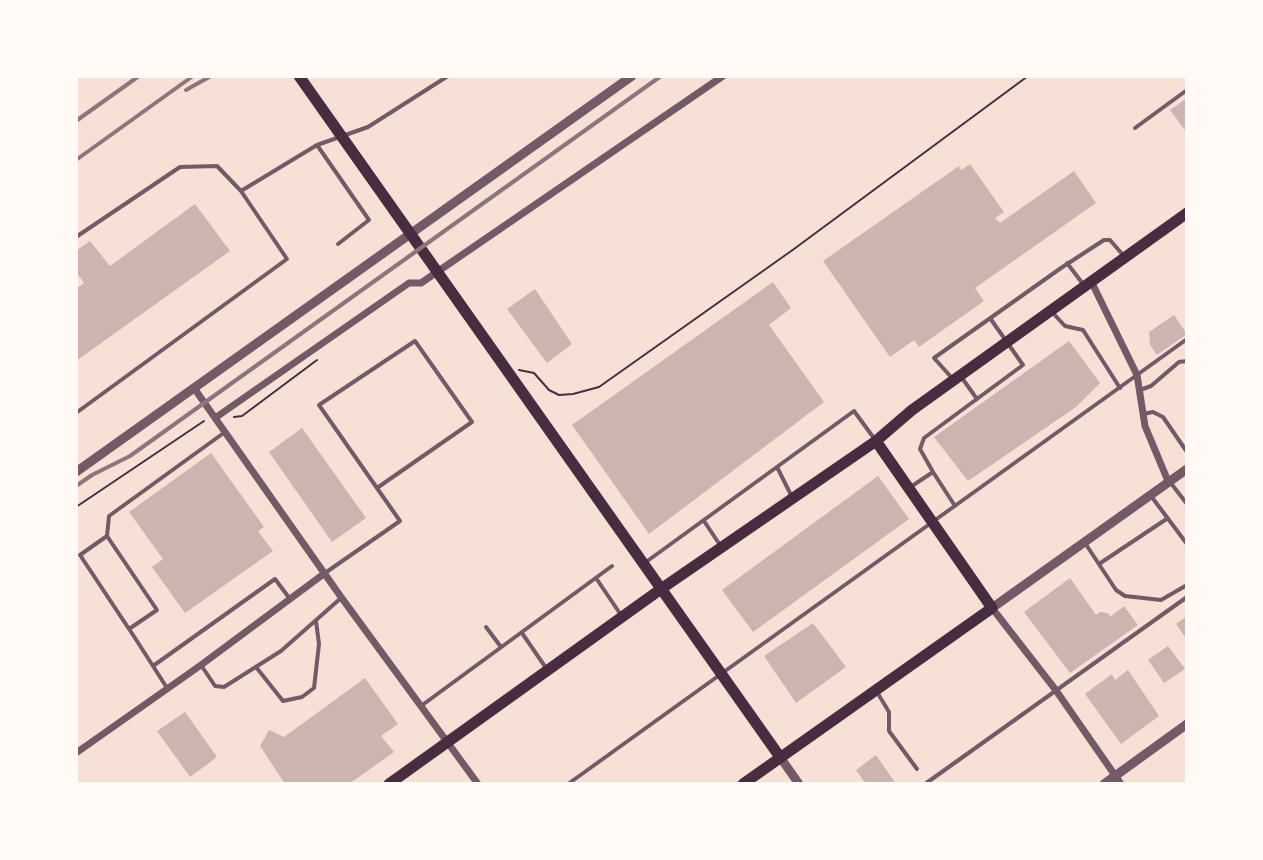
<!DOCTYPE html>
<style>
body{margin:0}
#map{position:relative;width:1263px;height:860px;overflow:hidden;background:#f7e1d7;font-family:Arial,sans-serif}
canvas{display:block}
.frame{position:absolute;inset:0;border:78px solid #fffaf5;pointer-events:none}
</style>
<div id="map">
<canvas width="1263" height="860"></canvas>
<div class="frame"></div>
</div>
<script>
const context = document.querySelector('canvas').getContext('2d');
context.lineJoin = 'round';
function fill(path, color) { context.fillStyle = color; context.fill(path, 'evenodd'); }
const shape = rows => new Path2D(rows.map(r => 'M' + r).join(''));
function trace(path, color, width, dash) { context.strokeStyle = color; context.lineWidth = width; context.lineCap = dash ? 'butt' : 'round'; context.setLineDash(dash || []); context.stroke(path); }
const building = shape([
 [1187,98,1187,133,1170,110],
 [970,164,1004,212,995,218,1000,223,1074,171,1096,203,975,288,984,301,919,347,914,340,890,357,823,261,959,166,961,170],
 [195,204,230,251,76,361,76,289,84,283,76,272,76,251,90,241,110,266],
 [773,282,791,308,769,325,824,402,649,534,572,425],
 [535,289,572,344,547,363,507,309],
 [1174,315,1187,334,1157,355,1150,345,1149,332],
 [1069,341,1100,383,1076,407,968,481,934,437],
 [302,428,366,518,332,542,269,452],
 [211,453,264,527,258,531,273,551,185,613,152,567,163,559,129,512],
 [878,476,909,519,753,632,722,590],
 [1070,578,1096,615,1100,612,1108,613,1110,617,1124,606,1138,625,1070,673,1024,612],
 [1187,616,1187,640,1176,624],
 [813,623,846,667,796,703,764,656],
 [1168,646,1185,669,1164,683,1148,660],
 [1128,670,1159,716,1121,744,1085,694,1112,674,1115,680],
 [365,678,398,724,381,736,394,752,349,784,285,784,260,746,269,730,284,737],
 [185,712,217,757,190,777,157,731],
 [876,755,896,784,866,784,856,770]
]);
const path = shape([
 [519,370,534,373,549,390,559,395,573,394,599,387,794,249,1028,76],
 [234,417,242,416,317,360],
 [76,507,204,421]
]);
const service = shape([
 [1135,128,1187,90],
 [317,145,369,220,338,244],
 [241,191,317,145,368,127,448,76],
 [76,237,180,167,217,166,241,191,287,259,76,413],
 [1067,263,1083,284],
 [1052,312,1065,326,1083,330,1120,388],
 [952,378,934,358,1061,268,1104,240,1110,240,1123,255],
 [962,378,977,399],
 [1140,390,1151,386,1179,362,1187,361],
 [1143,414,1153,412,1163,417,1187,452],
 [777,467,792,497],
 [933,472,920,449,924,438,1023,365,990,318],
 [1170,482,1187,504],
 [912,486,933,472,955,506],
 [1151,496,1187,544],
 [704,521,720,545],
 [107,536,109,516,225,432],
 [1085,543,1116,590,1125,596,1161,600,1187,585],
 [646,562,854,411,876,441],
 [1099,564,1168,518],
 [325,573,400,521,319,405,415,341,472,422,377,488],
 [596,578,621,615],
 [486,627,501,647],
 [129,629,157,610,107,536,80,555,135,638,153,666],
 [522,633,546,668],
 [201,665,215,686,224,687,281,651,341,598],
 [256,667,283,701,302,697,314,688,319,644,316,621],
 [167,688,153,666,275,579,290,599],
 [877,692,889,712,889,731,917,769],
 [421,706,612,566],
 [568,784,1187,339],
 [925,784,1187,597]
]);
const minor = shape([
 [1091,281,1137,375,1145,426,1168,481],
 [194,388,341,597,478,784],
 [215,418,409,283,421,283,723,76],
 [992,608,1055,689,1121,784],
 [76,753,201,665,325,573]
]);
const tertiary = shape([
 [76,472,632,76],
 [992,608,1187,469],
 [780,757,799,784],
 [1104,784,1187,724]
]);
const primary = shape([
 [299,76,780,757],
 [389,784,661,589,876,441,912,410,1187,213],
 [743,784,992,608,876,441]
]);
const rail = shape([
 [186,90,211,76],
 [76,121,139,76],
 [76,160,193,76],
 [76,486,92,475,130,456,661,76]
]);
fill(building, '#ccb4b1');
trace(path, '#4a2c40', 2);
trace(service, '#755966', 4);
trace(minor, '#755966', 7);
trace(tertiary, '#755966', 9);
trace(primary, '#4a2c40', 11);
trace(rail, '#8f747c', 4);
</script>
